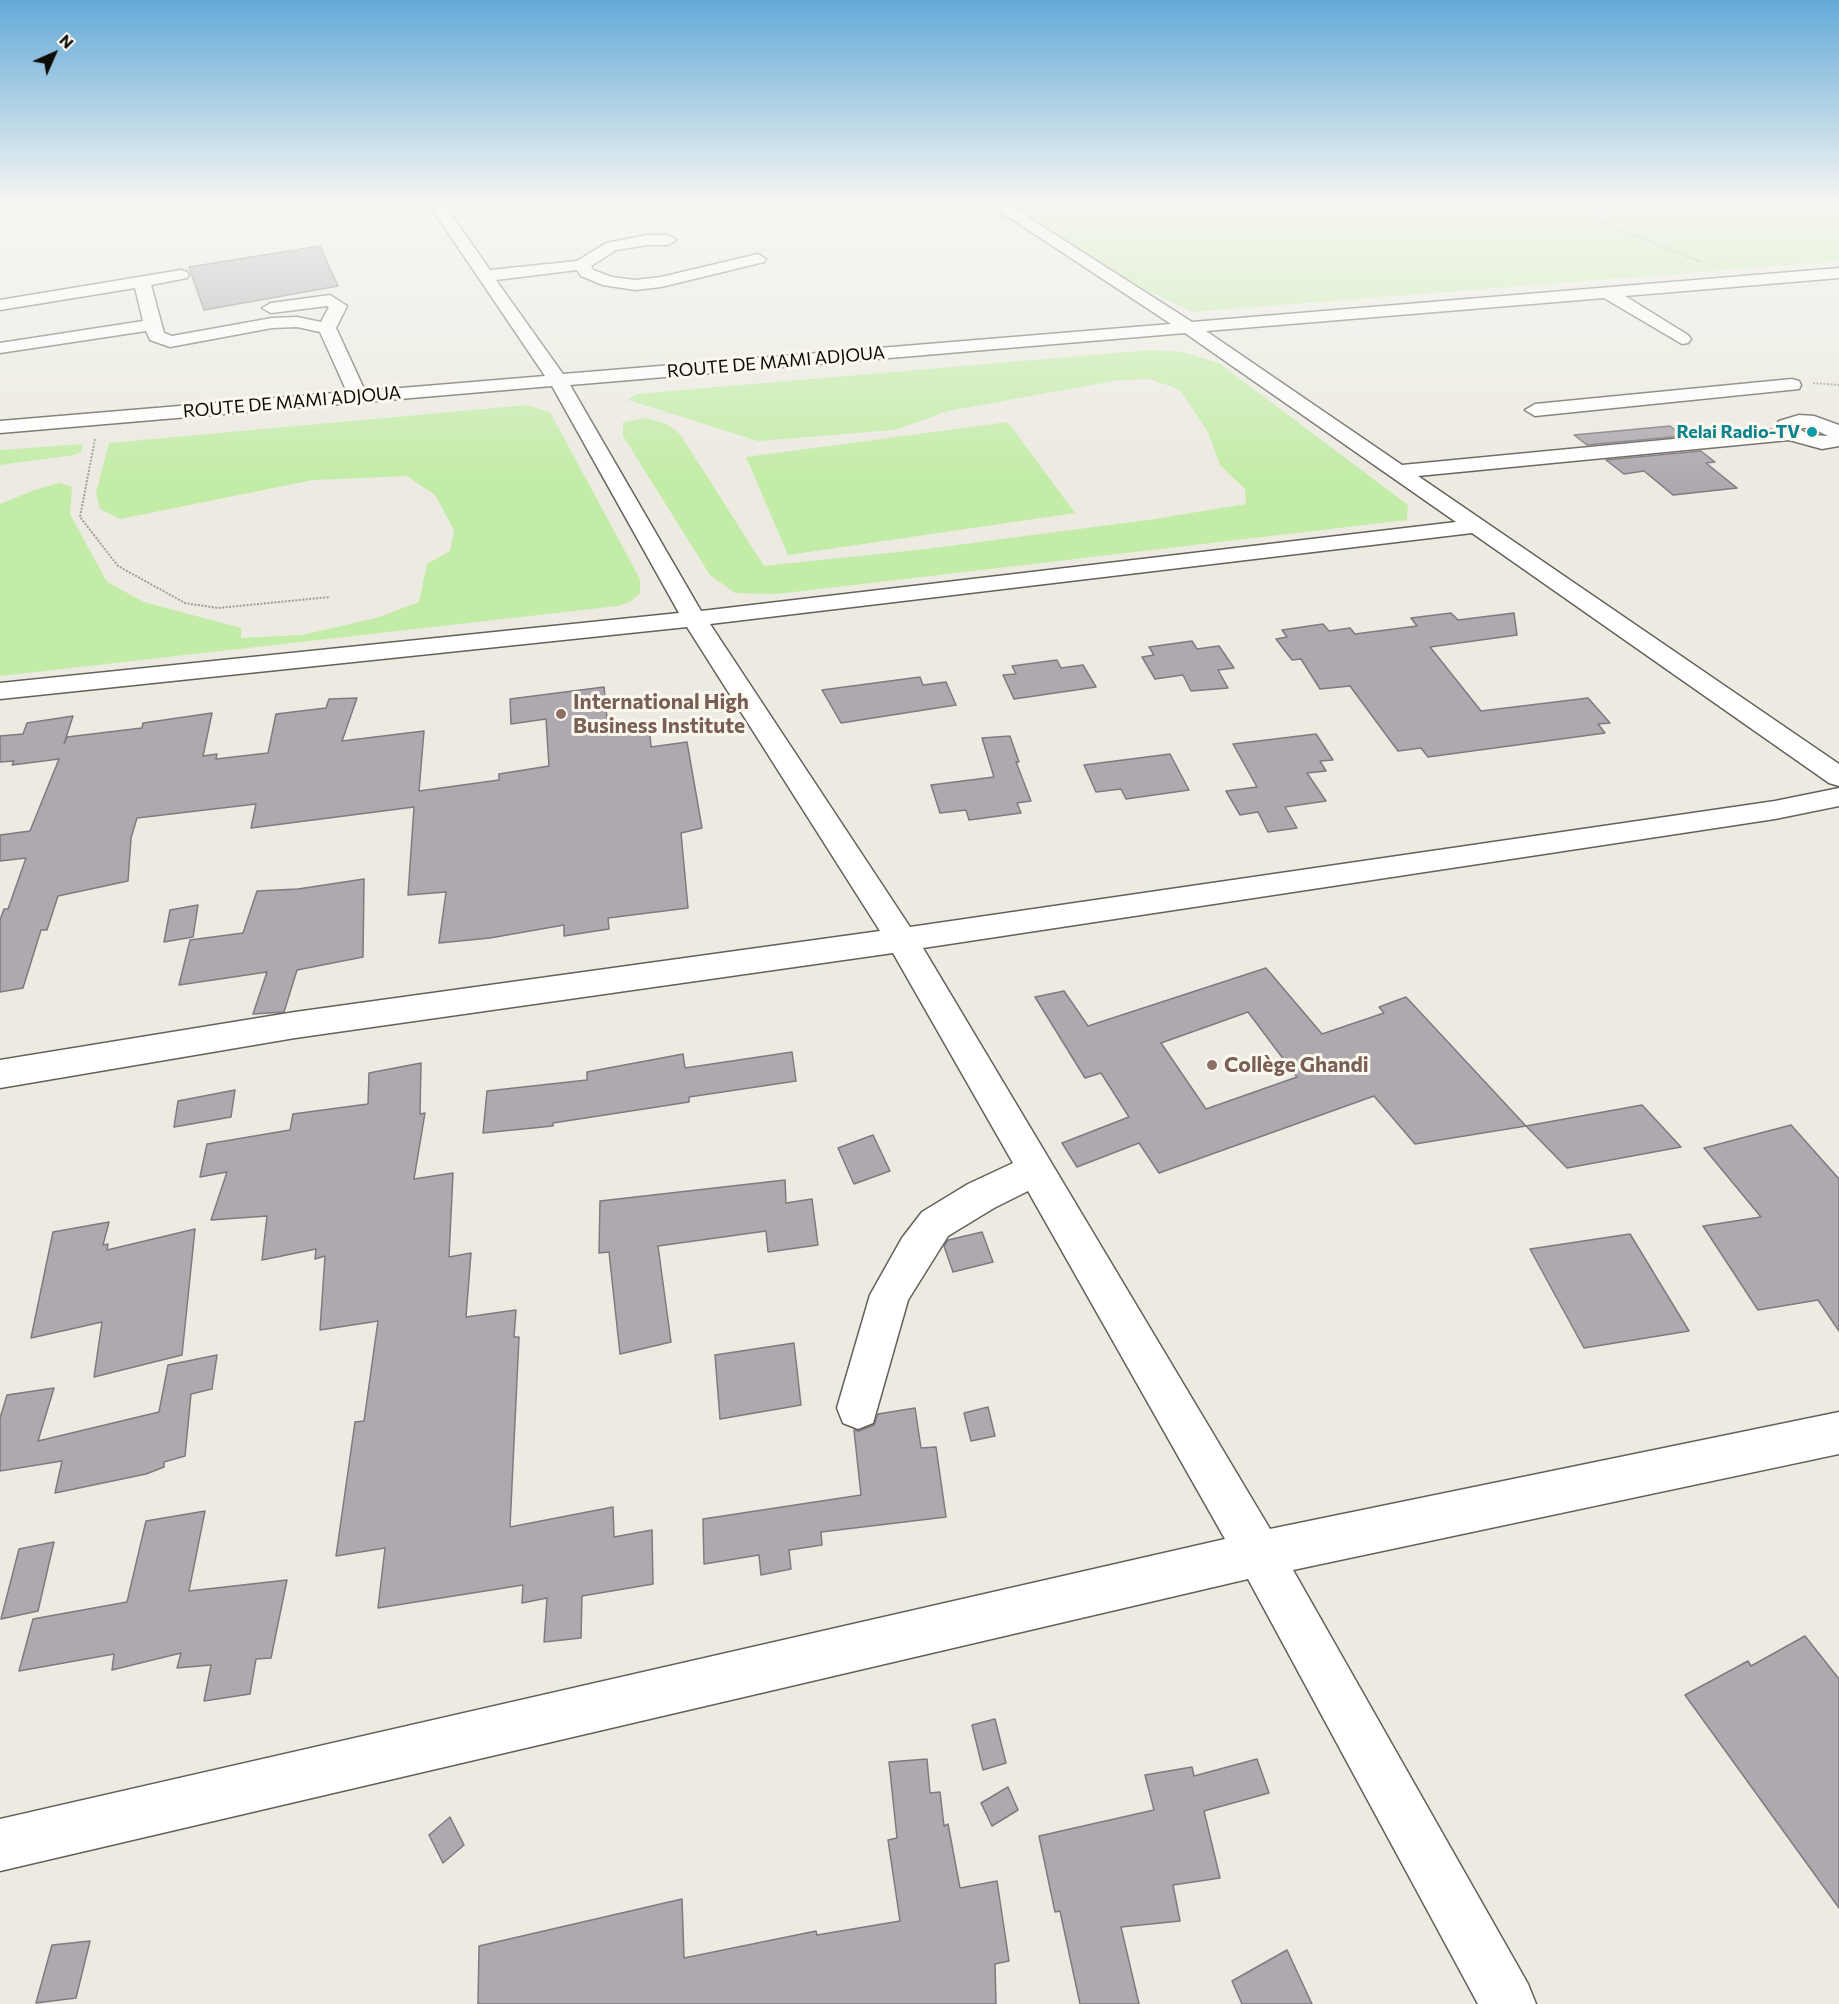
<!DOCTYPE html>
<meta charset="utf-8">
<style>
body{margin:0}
#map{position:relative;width:1839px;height:2004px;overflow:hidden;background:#eceae1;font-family:Commissioner,sans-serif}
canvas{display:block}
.north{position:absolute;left:24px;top:24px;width:60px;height:60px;-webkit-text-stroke:4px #faf8ef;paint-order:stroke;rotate:45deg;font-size:16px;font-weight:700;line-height:24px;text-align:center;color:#0d0c09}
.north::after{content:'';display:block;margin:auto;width:21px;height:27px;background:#0d0c09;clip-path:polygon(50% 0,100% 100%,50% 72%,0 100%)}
</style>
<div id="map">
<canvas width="1839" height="2004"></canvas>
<div class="north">N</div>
</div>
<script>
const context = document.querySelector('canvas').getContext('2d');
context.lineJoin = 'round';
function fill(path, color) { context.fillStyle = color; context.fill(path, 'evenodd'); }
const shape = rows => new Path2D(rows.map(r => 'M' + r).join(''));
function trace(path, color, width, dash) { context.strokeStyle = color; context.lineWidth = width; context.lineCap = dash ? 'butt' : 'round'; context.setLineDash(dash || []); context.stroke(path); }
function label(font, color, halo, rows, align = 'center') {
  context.font = font + ' Commissioner,sans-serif'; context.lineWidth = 6; context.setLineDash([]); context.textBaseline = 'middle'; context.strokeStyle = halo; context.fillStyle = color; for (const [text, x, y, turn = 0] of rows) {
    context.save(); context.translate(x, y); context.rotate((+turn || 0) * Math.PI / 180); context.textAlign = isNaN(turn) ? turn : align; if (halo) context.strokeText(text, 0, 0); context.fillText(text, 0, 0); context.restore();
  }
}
const green = shape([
 [445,200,665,200,457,218],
 [958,200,1839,200,1839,261,1192,312],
 [1150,350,1183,352,1219,363,1408,505,1407,520,777,594,735,593,710,575,623,436,623,422,646,418,667,424,680,434,764,566,926,549,1155,519,1246,504,1245,489,1220,465,1208,432,1180,390,1150,379,1119,380,948,411,895,430,758,441,628,400,636,394],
 [527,405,550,412,640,579,640,593,630,602,618,606,0,676,0,504,37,489,60,483,72,487,70,514,107,582,144,602,241,628,241,638,302,635,376,618,419,602,427,564,450,551,454,530,435,495,407,476,313,480,120,519,100,509,96,493,109,443],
 [1008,422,1075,513,788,555,746,457],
 [83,444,81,452,74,455,0,465,0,450]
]);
const building = shape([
 [320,246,338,286,204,310,189,267,320,246],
 [1670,426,1683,436,1587,445,1574,435,1670,426],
 [1701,451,1715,462,1706,463,1737,488,1673,495,1644,471,1624,474,1606,460,1701,451],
 [1451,613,1458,620,1514,613,1517,635,1430,647,1481,711,1588,698,1610,723,1598,724,1605,733,1428,757,1421,748,1398,751,1350,686,1320,689,1301,659,1292,660,1276,639,1287,637,1282,630,1323,624,1329,631,1350,628,1355,634,1417,626,1411,618,1451,613],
 [1192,641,1197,649,1219,646,1234,668,1218,670,1228,688,1191,691,1183,675,1155,679,1142,657,1154,655,1149,647,1192,641],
 [1057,660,1061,668,1083,665,1096,687,1014,699,1003,675,1016,674,1012,666,1057,660],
 [920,677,923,685,946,682,956,705,841,723,822,690,920,677],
 [604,687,608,729,649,724,651,747,687,742,702,828,681,833,688,908,608,918,609,929,564,936,564,925,490,938,439,943,446,892,408,895,414,807,251,828,256,804,137,818,131,838,128,881,58,896,47,930,41,930,23,988,0,992,0,920,4,909,8,909,26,858,0,861,0,835,30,831,59,759,12,765,14,761,0,762,0,736,23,734,27,723,73,716,64,744,67,737,142,728,143,723,212,713,203,756,217,754,216,759,268,753,276,714,326,708,329,699,357,698,342,741,424,731,419,791,499,780,499,774,549,766,546,719,511,724,510,699,604,687],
 [1316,734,1333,760,1320,761,1326,771,1307,773,1326,801,1285,807,1297,828,1268,832,1258,812,1240,815,1226,791,1257,787,1233,744,1316,734],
 [1010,736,1019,762,1016,762,1031,801,1017,803,1021,813,969,820,966,810,940,813,931,785,994,777,982,738,1010,736],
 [1170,754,1189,790,1126,799,1121,789,1096,792,1084,765,1170,754],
 [364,879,363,957,297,970,284,1012,253,1014,267,972,179,985,190,940,243,933,257,891,298,889,364,879],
 [198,905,193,937,164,942,170,910,198,905],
 [1266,968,1322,1034,1384,1013,1379,1007,1406,997,1526,1126,1642,1105,1681,1147,1567,1168,1526,1126,1415,1144,1374,1096,1159,1173,1139,1143,1077,1167,1062,1143,1129,1117,1101,1073,1085,1078,1035,997,1064,991,1088,1026,1266,968],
 [1248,1012,1297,1077,1206,1109,1161,1043,1248,1012],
 [792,1052,796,1081,689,1097,689,1102,553,1123,553,1126,483,1133,487,1091,587,1080,587,1072,683,1054,685,1068,792,1052],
 [421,1063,420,1114,425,1113,414,1179,453,1173,449,1257,471,1253,466,1317,516,1310,514,1337,519,1337,510,1527,613,1507,614,1537,652,1530,653,1584,582,1596,581,1638,544,1642,547,1598,522,1603,523,1585,378,1608,385,1548,336,1556,355,1422,364,1421,378,1321,320,1330,325,1256,315,1259,316,1249,262,1260,267,1216,211,1220,227,1172,200,1177,207,1144,290,1130,293,1114,368,1104,369,1073,421,1063],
 [235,1090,231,1117,174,1127,178,1101,235,1090],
 [1791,1125,1839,1179,1839,1331,1818,1300,1758,1310,1703,1226,1761,1217,1704,1148,1791,1125],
 [873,1135,890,1171,854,1184,838,1148,873,1135],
 [785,1180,786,1203,812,1199,818,1245,768,1252,766,1231,658,1246,671,1342,620,1354,609,1252,599,1253,600,1201,785,1180],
 [109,1222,103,1245,108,1244,107,1250,195,1229,182,1355,94,1377,102,1322,31,1338,53,1232,109,1222],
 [982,1232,993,1262,953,1272,944,1246,948,1240,982,1232],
 [1630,1234,1689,1331,1584,1348,1530,1249,1630,1234],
 [794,1343,801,1405,720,1419,715,1355,794,1343],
 [217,1355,212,1389,191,1394,185,1456,164,1462,164,1467,146,1474,55,1493,62,1461,0,1471,0,1418,7,1395,54,1388,38,1441,159,1412,168,1365,217,1355],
 [988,1407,995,1436,971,1441,964,1413,988,1407],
 [915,1408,921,1448,936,1447,946,1517,821,1532,822,1545,789,1550,791,1569,761,1575,759,1555,704,1564,703,1519,861,1495,854,1430,859,1431,874,1425,878,1414,915,1408],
 [205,1511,189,1591,287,1580,271,1658,256,1659,250,1694,204,1701,211,1665,177,1668,181,1653,112,1670,114,1654,19,1671,33,1619,127,1602,146,1521,205,1511],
 [54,1542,38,1611,1,1619,19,1549,54,1542],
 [1805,1636,1839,1679,1839,1908,1685,1695,1748,1661,1751,1666,1805,1636],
 [995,1719,1006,1763,983,1770,972,1725,995,1719],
 [927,1759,930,1793,940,1792,944,1826,948,1824,960,1888,997,1881,1009,1961,995,1964,996,2004,478,2004,479,1946,682,1899,684,1958,816,1931,817,1935,900,1921,888,1840,897,1838,889,1762,927,1759],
 [1257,1759,1269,1793,1204,1811,1220,1878,1173,1885,1180,1921,1121,1927,1139,2004,1080,2004,1060,1911,1055,1912,1039,1836,1154,1810,1145,1775,1192,1767,1194,1776,1257,1759],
 [1008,1787,1018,1810,992,1826,981,1803,1008,1787],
 [450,1817,464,1845,443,1863,429,1835,450,1817],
 [90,1941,76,1998,36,2003,52,1945,90,1941],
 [1287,1950,1312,2004,1242,2004,1232,1981,1287,1950]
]);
const path = shape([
 [1547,200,1701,262],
 [1813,383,1839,385],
 [95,439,80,517,118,566,185,603,218,608,330,597]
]);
const minor = shape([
 [426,200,441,200,490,270,577,261,606,243,647,235,668,235,676,240,668,245,647,245,616,250,591,266,593,270,612,277,635,280,661,277,758,254,766,259,764,262,661,287,635,290,603,285,581,276,577,270,496,280,563,374,1171,324,983,200,1001,200,1192,322,1839,268,1839,278,1625,296,1688,335,1691,339,1688,343,1682,344,1604,298,1206,331,1402,465,1778,429,1776,425,1779,421,1799,415,1814,416,1839,425,1839,446,1822,449,1789,440,1418,476,1839,764,1839,786,1829,783,1472,533,710,624,910,927,1775,801,1839,788,1839,806,1775,819,923,948,1270,1529,1839,1412,1839,1454,1293,1570,1528,1984,1536,2004,1478,2004,1248,1579,0,1871,0,1819,1225,1539,1028,1191,994,1208,948,1236,908,1300,873,1423,858,1429,843,1423,837,1408,870,1295,902,1238,922,1212,968,1184,1013,1163,893,953,295,1038,0,1088,0,1060,295,1012,880,931,687,627,0,699,0,683,679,613,552,386,0,433,0,421,347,392,320,332,297,327,272,328,170,347,150,340,146,331,0,353,0,343,143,321,135,288,0,310,0,300,181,270,187,272,189,275,187,278,151,285,164,333,172,336,272,318,297,317,321,322,329,307,327,306,271,313,262,308,271,303,330,295,347,306,336,328,365,391,545,376,426,200],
 [1185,333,1456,522,701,611,570,385,1185,333],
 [1797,428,1812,428,1828,436,1810,435,1797,428],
 [1792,379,1799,381,1801,385,1799,389,1535,416,1525,410,1535,404,1792,379]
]);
const markers = [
 [1812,432,6,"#0f9aa8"],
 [561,714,6,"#8d6e63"],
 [1212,1065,6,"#8d6e63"]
];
const farStreetnames = [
 ["ROUTE DE MAMI ADJOUA",776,362,-5],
 ["ROUTE DE MAMI ADJOUA",292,402,-5]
];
const farCulturenames = [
 ["Relai Radio-TV",1800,432]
];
const educationNames = [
 ["International High",573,702],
 ["Business Institute",573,726],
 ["Collège Ghandi",1224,1065]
];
fill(green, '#c3eca8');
fill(building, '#afa8af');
trace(building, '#807a80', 1.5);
trace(minor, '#636159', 3);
trace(path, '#a09e97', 2, [2, 1.5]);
fill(minor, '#fff');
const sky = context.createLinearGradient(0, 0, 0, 481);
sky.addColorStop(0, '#63aad8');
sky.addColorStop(0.42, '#f6f6f2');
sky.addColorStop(1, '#f6f6f200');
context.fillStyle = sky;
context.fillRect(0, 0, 1839, 481);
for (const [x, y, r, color] of markers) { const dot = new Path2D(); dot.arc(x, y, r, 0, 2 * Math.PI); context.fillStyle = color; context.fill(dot); trace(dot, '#faf8ef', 2); }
label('18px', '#0d0c09', '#faf8ef', farStreetnames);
label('bold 18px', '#0d838f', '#faf8ef', farCulturenames, 'right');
label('bold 21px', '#785e54', '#faf8ef', educationNames, 'left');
</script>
